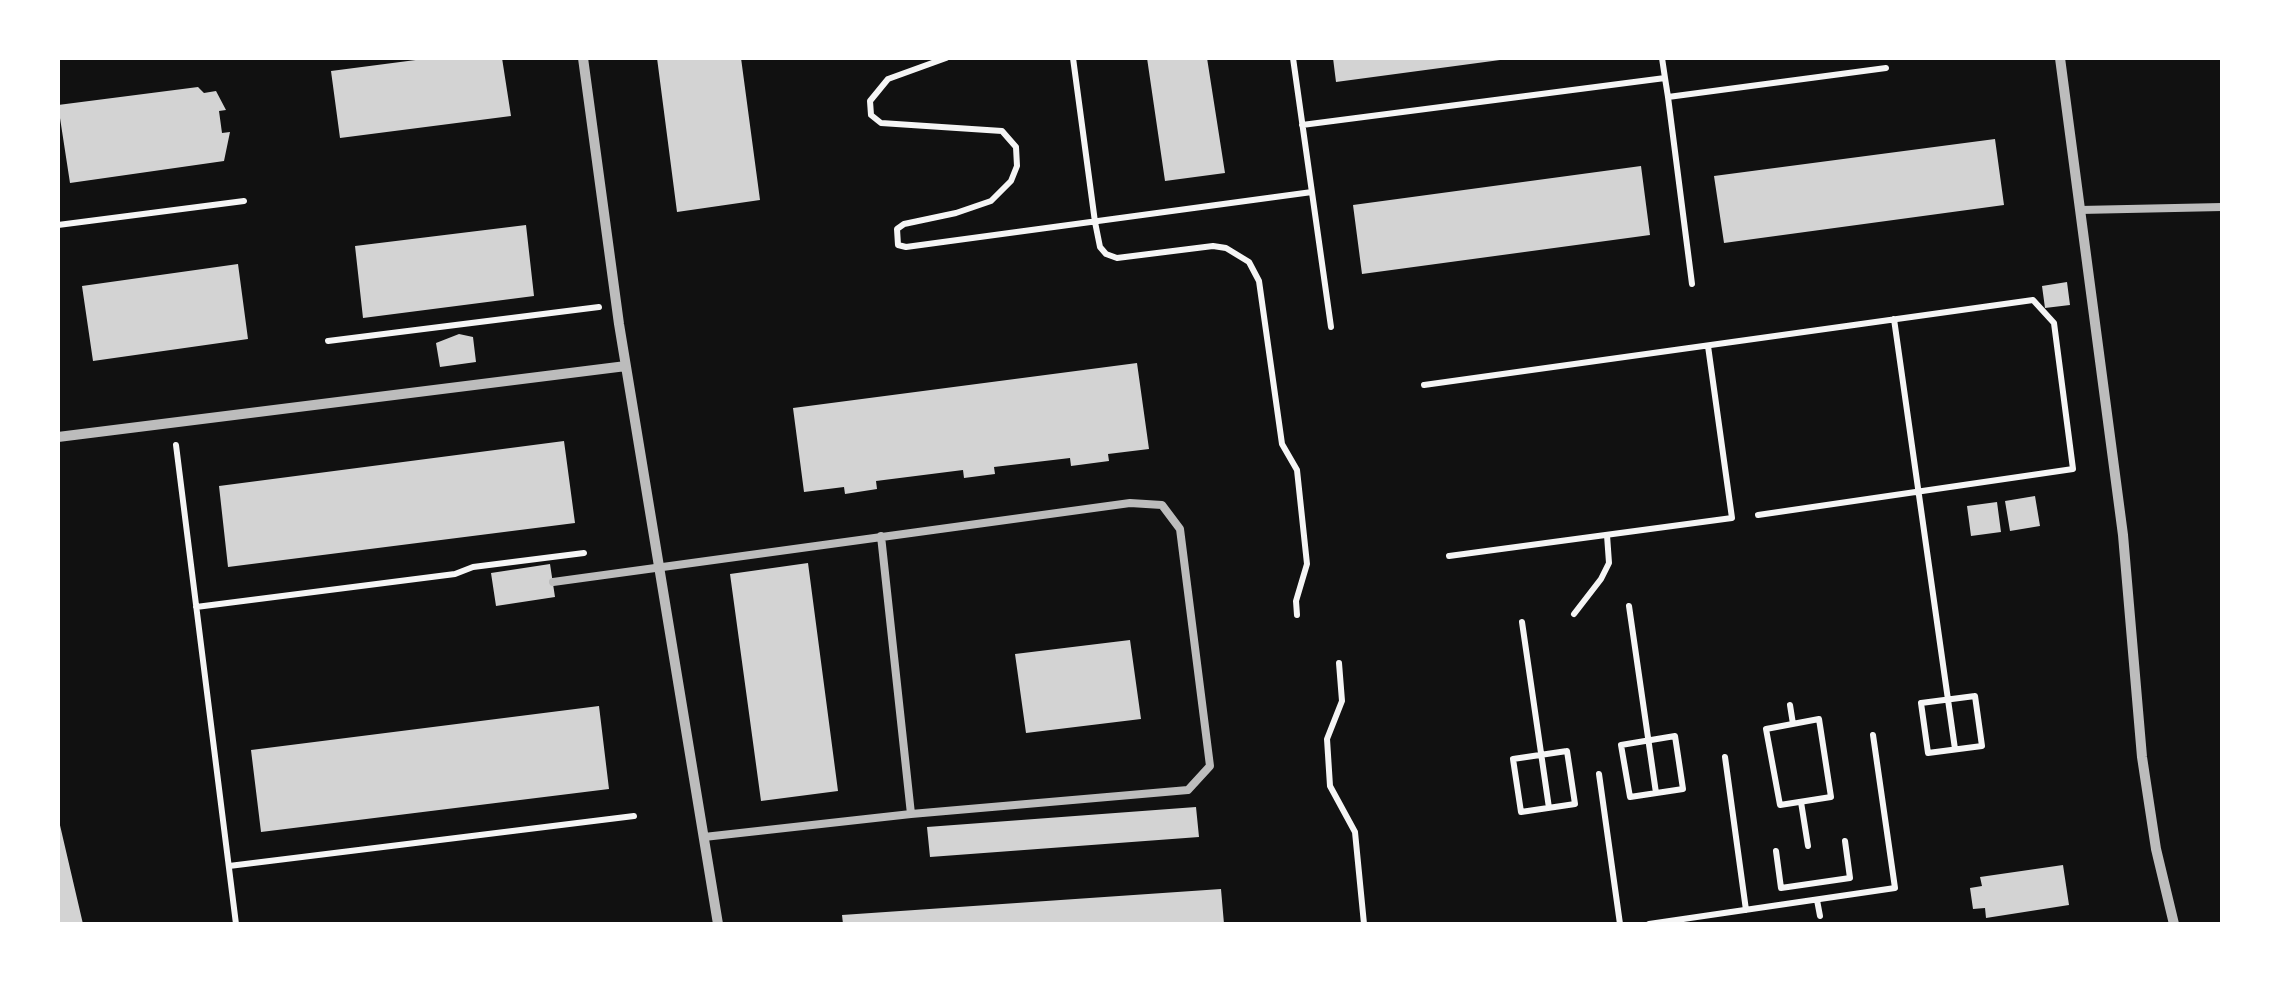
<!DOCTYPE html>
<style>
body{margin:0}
#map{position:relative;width:2280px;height:982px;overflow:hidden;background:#111;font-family:"Roboto Condensed",sans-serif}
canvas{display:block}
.frame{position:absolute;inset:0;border:60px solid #fff;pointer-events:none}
</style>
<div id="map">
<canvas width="2280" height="982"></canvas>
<div class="frame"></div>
</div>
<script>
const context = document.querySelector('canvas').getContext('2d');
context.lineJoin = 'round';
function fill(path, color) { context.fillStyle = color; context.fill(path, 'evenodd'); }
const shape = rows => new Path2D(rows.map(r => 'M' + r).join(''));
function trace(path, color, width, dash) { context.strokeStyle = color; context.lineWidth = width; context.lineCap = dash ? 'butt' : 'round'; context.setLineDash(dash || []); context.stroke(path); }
const building = shape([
 [431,58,502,58,511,116,340,138,331,71],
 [657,58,741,58,760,200,677,212],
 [1147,58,1207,58,1225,173,1165,181],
 [1333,58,1500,58,1500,60,1336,82],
 [198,87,204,93,216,91,226,110,219,111,222,133,230,132,224,161,70,183,58,105],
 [1995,139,2004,205,1724,243,1714,176],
 [1641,166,1650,235,1362,274,1353,205],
 [526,225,534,296,363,318,355,246],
 [238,264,248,339,93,361,82,286],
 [2067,282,2070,305,2045,308,2042,286],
 [459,334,473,337,476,362,440,367,436,343],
 [1137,363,1149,449,1108,454,1109,461,1071,466,1070,458,994,467,995,474,964,478,963,470,876,481,877,489,845,494,844,487,804,492,793,408],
 [564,441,575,523,228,567,219,486],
 [2035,496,2040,526,2010,531,2005,501],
 [1997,502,2001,532,1971,536,1967,506],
 [808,563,838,791,761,801,730,574],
 [550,564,555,597,496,606,491,573],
 [1130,640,1141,719,1026,733,1015,654],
 [599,706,609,789,261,832,251,750],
 [1196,807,1199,837,930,857,927,827],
 [58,821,59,821,83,924,58,924],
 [2063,865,2069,905,1986,918,1985,908,1973,909,1970,888,1982,886,1980,877],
 [1221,889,1224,924,843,924,842,915]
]);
const path = shape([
 [946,58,888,79,870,101,871,115,881,123,1002,131,1016,147,1017,166,1011,181,991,201,956,213,904,224,897,229,898,245,906,247,1312,192],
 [1073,58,1095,222,1100,247,1106,254,1117,258,1213,246,1226,248,1249,262,1259,281,1282,444,1297,470,1307,564,1296,601,1297,615],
 [1293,58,1331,327],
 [1662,58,1665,78],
 [1668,97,1692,284],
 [1302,125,1665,78,1668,97,1886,68],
 [58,225,244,201],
 [1894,319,1955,749],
 [328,341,599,307],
 [1424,385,2033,300,2054,323,2073,469,1758,515],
 [176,445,236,924],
 [1449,556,1732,518,1708,346],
 [1629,606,1656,793],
 [196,607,455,574,473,567,584,553],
 [1574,614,1601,579,1609,563,1607,535],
 [1522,622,1549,808],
 [1339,663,1342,701,1327,739,1330,786,1355,832,1364,924],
 [1975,696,1982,746,1928,753,1921,703,1975,696],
 [1790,705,1793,724],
 [1819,719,1831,797,1780,805,1766,729,1819,719],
 [1675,736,1683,789,1630,797,1621,745,1675,736],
 [1567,751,1575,804,1521,812,1513,759,1567,751],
 [1725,757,1746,910],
 [1599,774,1620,924],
 [1801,802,1808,846],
 [1776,851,1781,888,1850,878,1845,841],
 [229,866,634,816],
 [1817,900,1820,916],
 [1649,924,1895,888,1873,735]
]);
const service = shape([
 [2080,210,2222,207],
 [881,536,911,814],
 [553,582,1130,503,1162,505,1180,529,1210,766,1188,790,911,814,704,837]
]);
const minor = shape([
 [583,58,619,324,718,924],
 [2060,58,2123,535,2142,757,2156,849,2174,924],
 [58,437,626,366]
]);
fill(building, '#d3d3d3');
trace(path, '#f5f5f5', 6);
trace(service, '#bcbcbc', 8);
trace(minor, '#bcbcbc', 10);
</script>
